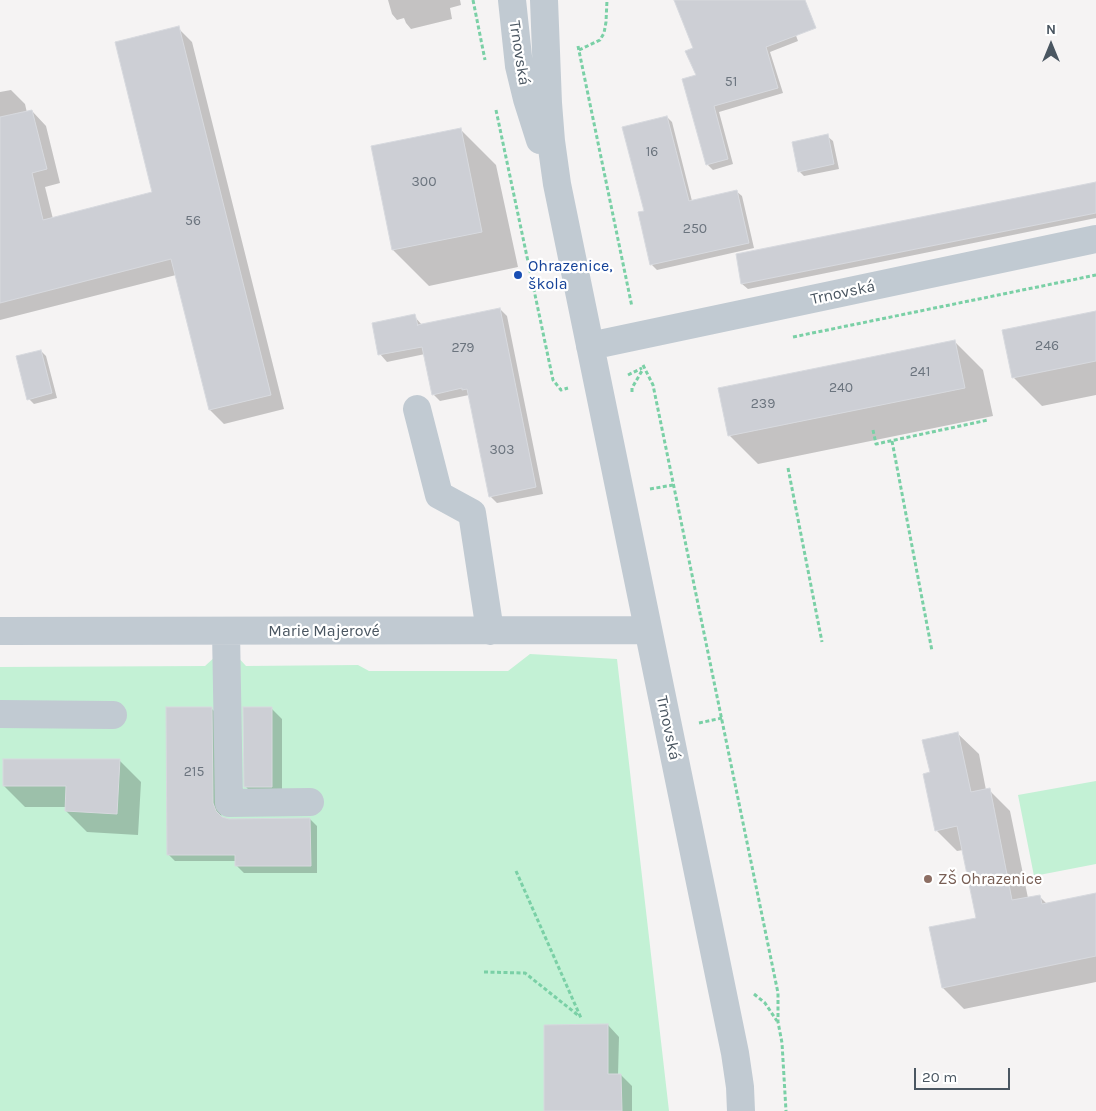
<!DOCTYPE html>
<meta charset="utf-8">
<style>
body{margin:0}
#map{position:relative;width:1096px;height:1111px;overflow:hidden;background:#f5f3f3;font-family:Karla,sans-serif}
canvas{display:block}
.north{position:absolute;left:1026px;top:20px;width:50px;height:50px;-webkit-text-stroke:4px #fff;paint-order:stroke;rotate:0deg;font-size:14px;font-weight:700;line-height:20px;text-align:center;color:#4a5661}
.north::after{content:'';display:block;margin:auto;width:18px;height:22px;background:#4a5661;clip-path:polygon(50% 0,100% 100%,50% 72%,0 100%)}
.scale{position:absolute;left:914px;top:1068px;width:96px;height:22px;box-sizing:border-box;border:2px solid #4a5661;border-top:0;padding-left:6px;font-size:15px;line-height:18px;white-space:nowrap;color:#4a5661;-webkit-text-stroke:4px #fff;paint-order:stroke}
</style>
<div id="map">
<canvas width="1096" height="1111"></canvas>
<div class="north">N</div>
<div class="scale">20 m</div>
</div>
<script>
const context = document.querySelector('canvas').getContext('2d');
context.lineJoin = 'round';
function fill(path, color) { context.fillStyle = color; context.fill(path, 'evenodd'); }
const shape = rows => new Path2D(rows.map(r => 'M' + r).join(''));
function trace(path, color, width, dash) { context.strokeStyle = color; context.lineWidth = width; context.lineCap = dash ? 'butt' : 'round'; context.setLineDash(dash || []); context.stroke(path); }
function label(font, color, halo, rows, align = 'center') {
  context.font = font + ' Karla,sans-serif'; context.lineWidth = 4.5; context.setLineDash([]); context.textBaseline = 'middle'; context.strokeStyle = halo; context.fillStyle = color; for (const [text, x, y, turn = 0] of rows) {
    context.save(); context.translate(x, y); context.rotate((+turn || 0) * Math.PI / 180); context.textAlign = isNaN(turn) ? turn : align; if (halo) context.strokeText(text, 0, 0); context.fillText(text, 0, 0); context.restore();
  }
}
const green = shape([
 [530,654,617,659,669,1111,0,1111,0,667,205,666,217,655,236,655,246,666,358,665,369,671,508,671],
 [1096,781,1096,864,1034,876,1018,795]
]);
const shadow = shape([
 [388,0,460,0,461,5,450,8,452,19,411,29,406,23,404,18,397,20,392,14],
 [676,0,783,0,798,41,770,52,783,93,719,112,733,164,713,170,707,164,695,48],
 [178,28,192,42,284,409,224,424,210,410,176,275,0,320,0,92,11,90,25,104,27,113,32,111,46,126,60,183,45,187,53,219,154,193],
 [667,117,672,122,692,201,736,191,742,196,754,248,657,270,652,265,645,212],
 [460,129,496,165,518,267,429,286,393,250],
 [827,136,833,141,839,169,804,176,799,171],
 [1096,183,1096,218,748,289,742,284,738,255],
 [500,309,507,316,543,494,497,503,490,496,469,395,440,401,433,394,425,354,387,362,380,354,414,316,422,325],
 [1096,312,1096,395,1042,406,1013,377],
 [954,341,983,370,993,416,758,464,729,435],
 [41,351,46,356,57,398,34,404,29,399],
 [211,708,218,715,220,811,222,818,229,820,310,819,317,826,317,873,244,873,237,866,237,861,175,861,168,854],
 [271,708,282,719,282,797,257,798,246,787],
 [957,733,979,754,986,790,989,790,1010,811,1028,898,1039,896,1047,904,1096,894,1096,982,964,1009,943,988,931,928,977,919,963,850,957,851,936,830,931,773],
 [120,761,141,782,138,835,87,832,66,811,66,807,25,807,4,786],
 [608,1025,619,1037,618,1075,621,1075,632,1086,632,1111,545,1111]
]);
const building = shape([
 [674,0,805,0,816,28,766,47,778,88,714,106,728,159,706,165,682,79,696,75,685,51,693,48,674,0],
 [179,26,271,395,209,410,171,259,0,303,0,117,32,110,47,169,32,173,43,220,152,192,115,42,179,26],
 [667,116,689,201,737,190,749,243,650,265,638,212,644,211,622,127,667,116],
 [461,128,482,232,392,250,371,146,461,128],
 [828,134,834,164,798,172,792,142,828,134],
 [1096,182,1096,213,741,284,736,254,1096,182],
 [500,308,536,487,489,497,467,389,462,390,462,388,432,395,422,347,378,355,372,323,415,314,418,326,417,325,500,308],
 [1096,311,1096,361,1012,378,1002,330,1096,311],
 [955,340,965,388,728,436,718,388,955,340],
 [41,350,52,393,27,400,16,356,41,350],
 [166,707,212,707,213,803,216,811,222,817,229,819,310,818,311,866,235,866,235,855,167,855,166,707],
 [243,707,272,707,272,787,244,787,243,707],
 [958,732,971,792,990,788,1012,900,1040,895,1042,904,1096,893,1096,956,942,988,929,927,976,918,957,826,935,831,923,774,930,772,922,740,958,732],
 [3,759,120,759,117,814,65,811,66,786,3,786,3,759],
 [608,1024,608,1074,621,1074,622,1111,544,1111,544,1025,608,1024]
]);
const path = shape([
 [473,0,485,60],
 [578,46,632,307],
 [579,50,600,40,604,33,606,22,607,0],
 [496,110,553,380,561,390,568,388],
 [793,337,1096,275],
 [643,365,653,385,778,993,778,1022,782,1043,786,1111],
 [628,375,642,368],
 [632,392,632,388,643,369],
 [873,430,876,444,988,420],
 [892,441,932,651],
 [788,468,822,642],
 [650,489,673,485],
 [699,723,722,718],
 [516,871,581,1018],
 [484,972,525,973,579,1016],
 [754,994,765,1003,777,1021]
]);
const minor = shape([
 [512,0,519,66,527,99,540,140],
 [544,0,548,103,551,141,557,184,735,1053,740,1087,741,1111],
 [590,346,1096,239],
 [417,409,439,495,472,513,490,631],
 [0,631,648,630],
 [226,631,229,803,310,802],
 [0,714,113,715]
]);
const markers = [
 [518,275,5,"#1a4fb4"],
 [928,879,5,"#8d6e63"]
];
const numberNames = [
 ["51",731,82],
 ["16",652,152],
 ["300",424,182],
 ["56",193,221],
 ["250",695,229],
 ["246",1047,346],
 ["279",463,348],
 ["241",920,372],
 ["240",841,388],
 ["239",763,404],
 ["303",502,450],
 ["215",194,772]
];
const streetNames = [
 ["Trnovská",519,53,81],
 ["Trnovská",843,293,-12],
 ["Marie Majerové",324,631],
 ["Trnovská",668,728,78]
];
const transitNames = [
 ["Ohrazenice,",528,266],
 ["škola",528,284]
];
const educationNames = [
 ["ZŠ Ohrazenice",938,879]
];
fill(green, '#c3f1d5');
fill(shadow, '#0003');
fill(building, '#cdcfd5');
trace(building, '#d7d9de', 1);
trace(path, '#7ad0a6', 3, [4, 2.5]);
trace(minor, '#c1cad2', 28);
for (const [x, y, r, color] of markers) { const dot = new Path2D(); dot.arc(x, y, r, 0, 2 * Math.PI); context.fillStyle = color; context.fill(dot); trace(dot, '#fff', 2); }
label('14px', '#6b747e', null, numberNames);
label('16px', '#4a5661', '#fff', streetNames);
label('16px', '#164399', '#fff', transitNames, 'left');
label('16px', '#785e54', '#fff', educationNames, 'left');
</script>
